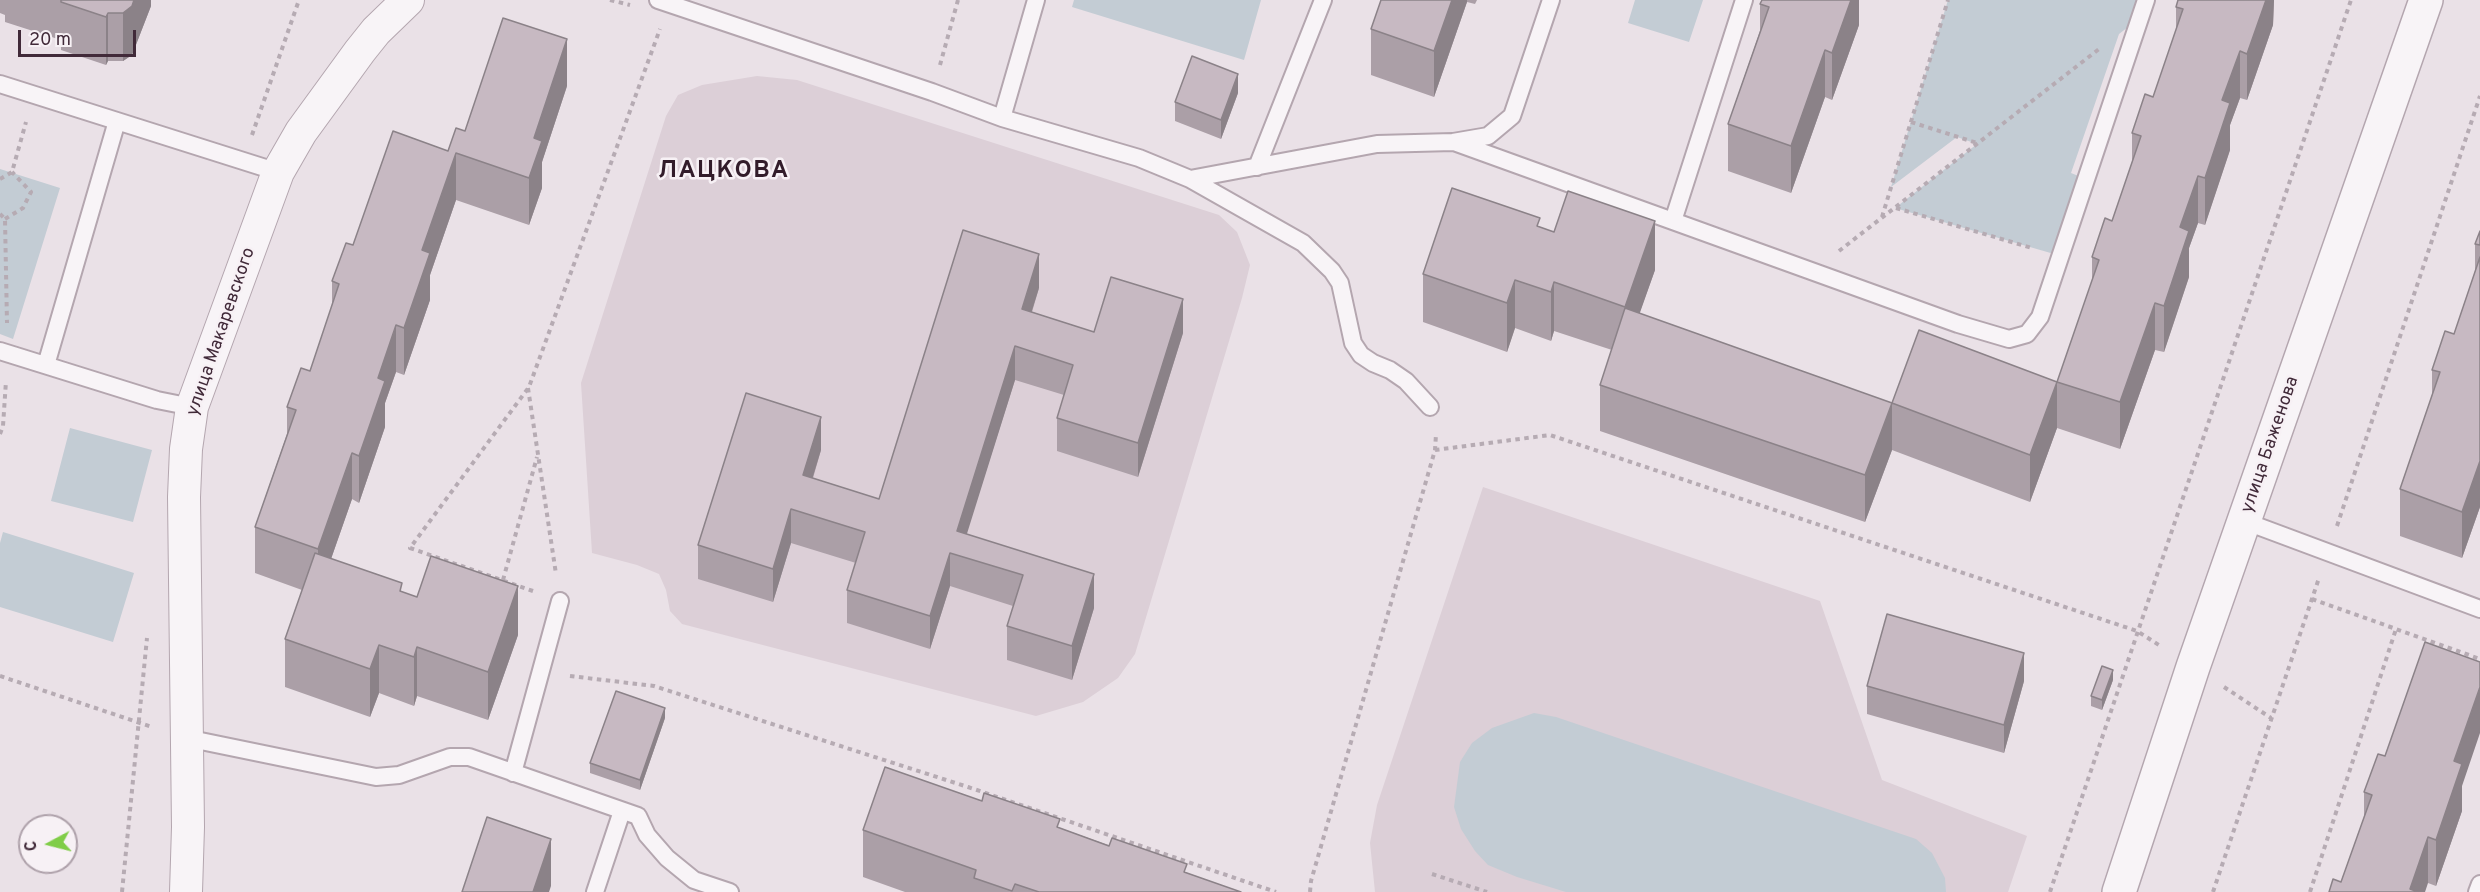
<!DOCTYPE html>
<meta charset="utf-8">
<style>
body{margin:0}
#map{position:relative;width:2480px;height:892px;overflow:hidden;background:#eae1e7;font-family:Overpass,sans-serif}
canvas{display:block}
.north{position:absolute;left:18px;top:814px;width:60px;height:60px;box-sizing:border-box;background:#f7f1f5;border:2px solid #aea1aa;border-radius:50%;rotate:263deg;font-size:16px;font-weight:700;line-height:24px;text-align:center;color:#412a39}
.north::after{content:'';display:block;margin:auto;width:21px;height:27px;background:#80cd48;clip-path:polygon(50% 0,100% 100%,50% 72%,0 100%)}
.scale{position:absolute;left:18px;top:30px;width:118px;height:27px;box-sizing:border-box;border:3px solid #412a39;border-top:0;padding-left:8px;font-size:18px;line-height:21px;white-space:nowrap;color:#412a39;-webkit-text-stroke:4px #f7f1f5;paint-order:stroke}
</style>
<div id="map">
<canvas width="2480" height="892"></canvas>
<div class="north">С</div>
<div class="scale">20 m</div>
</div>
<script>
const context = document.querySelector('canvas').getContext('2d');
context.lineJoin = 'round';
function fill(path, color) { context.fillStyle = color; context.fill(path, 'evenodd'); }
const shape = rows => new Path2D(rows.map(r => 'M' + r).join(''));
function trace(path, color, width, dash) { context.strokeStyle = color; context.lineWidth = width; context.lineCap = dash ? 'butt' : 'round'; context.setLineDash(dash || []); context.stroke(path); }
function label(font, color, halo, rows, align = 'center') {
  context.font = font + ' Overpass,sans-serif'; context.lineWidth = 5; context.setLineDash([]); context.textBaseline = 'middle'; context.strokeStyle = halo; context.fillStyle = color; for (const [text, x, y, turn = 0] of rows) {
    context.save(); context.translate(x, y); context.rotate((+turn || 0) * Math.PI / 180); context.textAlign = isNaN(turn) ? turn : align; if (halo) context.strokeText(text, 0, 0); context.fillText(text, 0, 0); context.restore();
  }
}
const built = shape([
 [757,76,797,80,1219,215,1237,232,1250,265,1242,298,1135,654,1118,678,1083,702,1036,716,682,624,670,611,666,590,659,574,637,565,592,553,581,383,666,116,678,95,702,85],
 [1483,487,1820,601,1882,780,2027,836,2008,892,1375,892,1370,843,1377,805]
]);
const green = shape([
 [1074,0,1261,0,1244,60,1072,7],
 [1635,0,1703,0,1689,42,1628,23],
 [1948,0,2146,0,2141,17,2119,34,2071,173,2086,179,2061,256,1895,208,1977,144,1957,137,1891,187],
 [0,169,60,188,13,339,0,334],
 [70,428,152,450,133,522,51,501],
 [3,532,134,573,113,642,0,607,0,543],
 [1534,713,1556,717,1916,839,1932,853,1945,878,1946,892,1566,892,1517,877,1488,865,1475,851,1461,829,1454,807,1460,762,1472,743,1492,728]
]);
const path = shape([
 [610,0,630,5],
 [940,65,958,0],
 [1911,122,1977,143],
 [252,135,299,0],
 [0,179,12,172,26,122],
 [1896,208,2032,248],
 [0,214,5,219,7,323],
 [1882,217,1948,0],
 [5,219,23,208,31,192,12,172],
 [1839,251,2099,49],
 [528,388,556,574],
 [0,434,3,426,6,381],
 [1435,450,1550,435,2137,631,2162,647],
 [2337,526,2480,96],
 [503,580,537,457],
 [533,591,410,548,529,387,660,29],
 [2312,599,2480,659],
 [0,676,152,727],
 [570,676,654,686,968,787,1276,892],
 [2224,687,2271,718],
 [1432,874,1487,892],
 [122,892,147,638],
 [1310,892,1311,881,1435,450,1436,434],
 [2050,892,2351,0],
 [2213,892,2319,578],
 [2310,892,2396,629]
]);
const service = shape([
 [658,0,932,92,1002,118,1139,158,1190,179,1377,144,1453,142,1488,136,1512,116,1551,0],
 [0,84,278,172],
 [1002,118,1036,0],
 [1454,142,1958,324,2009,339,2027,334,2040,317,2146,0],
 [1257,167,1323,0],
 [1190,179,1303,243,1332,271,1340,283,1353,343,1361,355,1373,363,1390,370,1406,381,1430,407],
 [1673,221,1744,0],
 [0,351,157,400,192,407],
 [46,365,117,121],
 [2244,521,2480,609],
 [186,738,376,777,399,775,450,757,469,757,638,816,647,835,667,858,694,880,730,892],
 [513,773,560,601],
 [595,892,622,811],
 [2477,892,2480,884]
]);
const minor = shape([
 [186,892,188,827,184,497,186,449,192,407,278,172,301,132,360,51,376,31,408,0]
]);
const tertiary = shape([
 [2119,892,2193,667,2426,0]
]);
const wall = shape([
 [0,0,151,0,151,6,132,55,123,61,108,61,106,65,61,50,61,40,5,22,5,15,0,13],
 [1381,0,1477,0,1475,4,1467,2,1434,97,1371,75,1371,29],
 [1859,0,1859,25,1832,100,1825,97,1791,193,1728,171,1728,124,1760,31,1760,4],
 [2178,0,2274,0,2273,25,2247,100,2240,98,2230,125,2230,150,2205,225,2198,223,2189,248,2189,277,2164,352,2155,350,2120,449,2057,428,2030,502,1892,450,1865,522,1600,431,1600,385,1612,350,1554,331,1551,341,1515,328,1507,352,1423,322,1423,274,1540,227,1655,270,1639,314,1892,403,2057,382,2092,282,2092,257,2112,221,2132,163,2132,133,2153,97,2176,32,2176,7],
 [567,86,542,162,542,188,529,225,456,200,430,275,430,300,404,375,396,372,385,403,385,427,359,503,352,499,331,559,402,592,518,635,488,720,417,696,414,706,379,693,370,717,285,687,285,639,302,590,255,573,255,527,287,434,287,407,310,371,332,306,332,281,353,245,448,151,465,131],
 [1238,93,1221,139,1175,121,1175,102],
 [2480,231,2480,507,2462,558,2400,536,2400,489,2432,395,2432,370,2454,334,2475,271,2475,244],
 [1039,288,1032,312,1094,332,1183,333,1138,477,1057,451,1057,418,1064,395,1015,380,966,534,1094,608,1072,680,1007,660,1007,626,1013,606,950,586,930,649,847,623,847,590,856,563,791,543,773,602,698,579,698,545,821,450,813,478,879,499],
 [2113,680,2102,710,2091,706,2091,696],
 [2024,681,2004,753,1867,714,1867,686],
 [665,718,640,790,590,773,590,763],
 [2462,786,2462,811,2436,886,2428,883,2341,882,2364,817,2364,792],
 [1060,828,1241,892,905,892,863,877,863,830]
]);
const shadedWall = shape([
 [134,0,151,0,151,6,132,55,123,61,123,13],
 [1452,0,1467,0,1467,2,1434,97,1434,51],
 [1851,0,1859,0,1859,25,1832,100,1832,53],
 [2266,0,2274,0,2273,25,2247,100,2247,54],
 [108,13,108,61,106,65,106,17],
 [567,39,567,86,542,162,542,188,529,225,529,178,534,138],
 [1825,50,1825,97,1791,193,1791,146],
 [2240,51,2240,98,2230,125,2230,150,2205,225,2205,178,2222,100],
 [1238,74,1238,93,1221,139,1221,120],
 [456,153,456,200,430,275,430,300,404,375,404,328,422,250],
 [2198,176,2198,223,2189,248,2189,277,2164,352,2164,306,2180,227],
 [1655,221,1655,270,1625,355,1625,307],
 [1039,254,1039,288,1022,342,1022,309],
 [1515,280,1515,328,1507,352,1507,303],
 [1554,282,1554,331,1551,341,1551,292],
 [1183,299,1183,333,1138,477,1138,443],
 [2155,303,2155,350,2120,449,2120,402],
 [396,325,396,372,385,403,385,427,359,503,359,456,378,378],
 [1015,346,1015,380,960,556,957,531],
 [2057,382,2057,428,2030,502,2030,455],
 [1892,403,1892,450,1865,522,1865,475],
 [821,417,821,450,803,509,803,475],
 [352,453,352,499,318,596,318,549],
 [2480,461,2480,507,2462,558,2462,512],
 [791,509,791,543,773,602,773,569],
 [950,553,950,586,930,649,930,616],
 [1094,574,1094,608,1072,680,1072,646],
 [518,586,518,635,488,720,488,672],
 [379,645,379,693,370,717,370,669],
 [417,647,417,696,414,706,414,657],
 [2024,653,2024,681,2004,753,2004,725],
 [2113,670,2113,680,2102,710,2102,700],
 [2480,687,2480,733,2462,786,2462,811,2436,886,2436,840,2454,761],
 [665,708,665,718,640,790,640,780],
 [2428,837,2428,883,2425,892,2410,892,2410,889],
 [551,839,551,886,549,892,533,892]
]);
const building = shape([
 [61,0,134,0,132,6,123,13,108,13,106,17,61,2,61,0],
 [1381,0,1452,0,1434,51,1371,29,1381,0],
 [1762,0,1851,0,1832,53,1825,50,1791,146,1728,124,1769,7,1760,4,1762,0],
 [2178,0,2266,0,2247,54,2240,51,2222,100,2230,103,2205,178,2198,176,2180,227,2189,231,2164,306,2155,303,2120,402,2057,382,2099,260,2092,257,2105,218,2112,221,2141,136,2132,133,2145,94,2153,97,2183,9,2176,7,2178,0],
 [503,18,567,39,534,138,542,141,529,178,456,153,422,250,430,253,404,328,396,325,378,378,385,381,359,456,352,453,318,549,255,527,296,410,287,407,301,368,310,371,339,284,332,281,346,243,353,245,393,131,448,151,456,128,465,131,503,18],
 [1192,56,1238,74,1221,120,1175,102,1192,56],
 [1452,188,1540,218,1537,226,1554,232,1568,191,1655,221,1625,307,1554,282,1551,292,1515,280,1507,303,1423,274,1452,188],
 [963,230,1039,254,1022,309,1094,332,1111,277,1183,299,1138,443,1057,418,1073,365,1015,346,957,531,1094,574,1072,646,1007,626,1023,575,950,553,930,616,847,590,865,532,791,509,773,569,698,545,746,393,821,417,803,475,879,499,963,230],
 [2480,231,2480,245,2475,244,2480,231],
 [2480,257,2480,461,2462,512,2400,489,2440,372,2432,370,2445,331,2454,334,2480,257],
 [1625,308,1892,403,1865,475,1600,385,1625,308],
 [1919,330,2057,382,2030,455,1892,403,1919,330],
 [315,553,402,583,400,591,417,597,431,556,518,586,488,672,417,647,414,657,379,645,370,669,285,639,315,553],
 [1887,614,2024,653,2004,725,1867,686,1887,614],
 [2425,642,2480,662,2480,687,2454,761,2462,764,2436,840,2428,837,2410,889,2418,892,2329,892,2333,879,2341,882,2372,795,2364,792,2378,754,2385,756,2425,642],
 [2102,666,2113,670,2102,700,2091,696,2102,666],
 [616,691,665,708,640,780,590,763,616,691],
 [885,767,982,801,984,793,1060,819,1057,827,1109,846,1112,838,1187,864,1184,872,1241,892,1039,892,1015,884,1012,891,974,878,976,870,863,830,885,767],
 [487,817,551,839,533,892,462,892,487,817]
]);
const streetNames = [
 ["улица Макаревского",222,332,-71],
 ["улица Баженова",2271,445,-71]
];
const districtNames = [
 ["ЛАЦКОВА",724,172]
];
fill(built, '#dccfd7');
fill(green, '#c3ccd4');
trace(service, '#b4a6af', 20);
trace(minor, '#b4a6af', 34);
trace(tertiary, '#b4a6af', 36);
trace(path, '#b6abb3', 4, [4.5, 4.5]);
trace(service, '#f8f4f7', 16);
trace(minor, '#f8f4f7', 32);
trace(tertiary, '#f8f4f7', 33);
fill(wall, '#ab9fa7');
fill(shadedWall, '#8b8288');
fill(building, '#c7b9c2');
trace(building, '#8b8288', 1.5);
label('18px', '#412a39', '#f7f1f5', streetNames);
context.letterSpacing = '1.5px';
label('bold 24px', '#321c2a', '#f7f1f5', districtNames);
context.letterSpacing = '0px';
</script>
